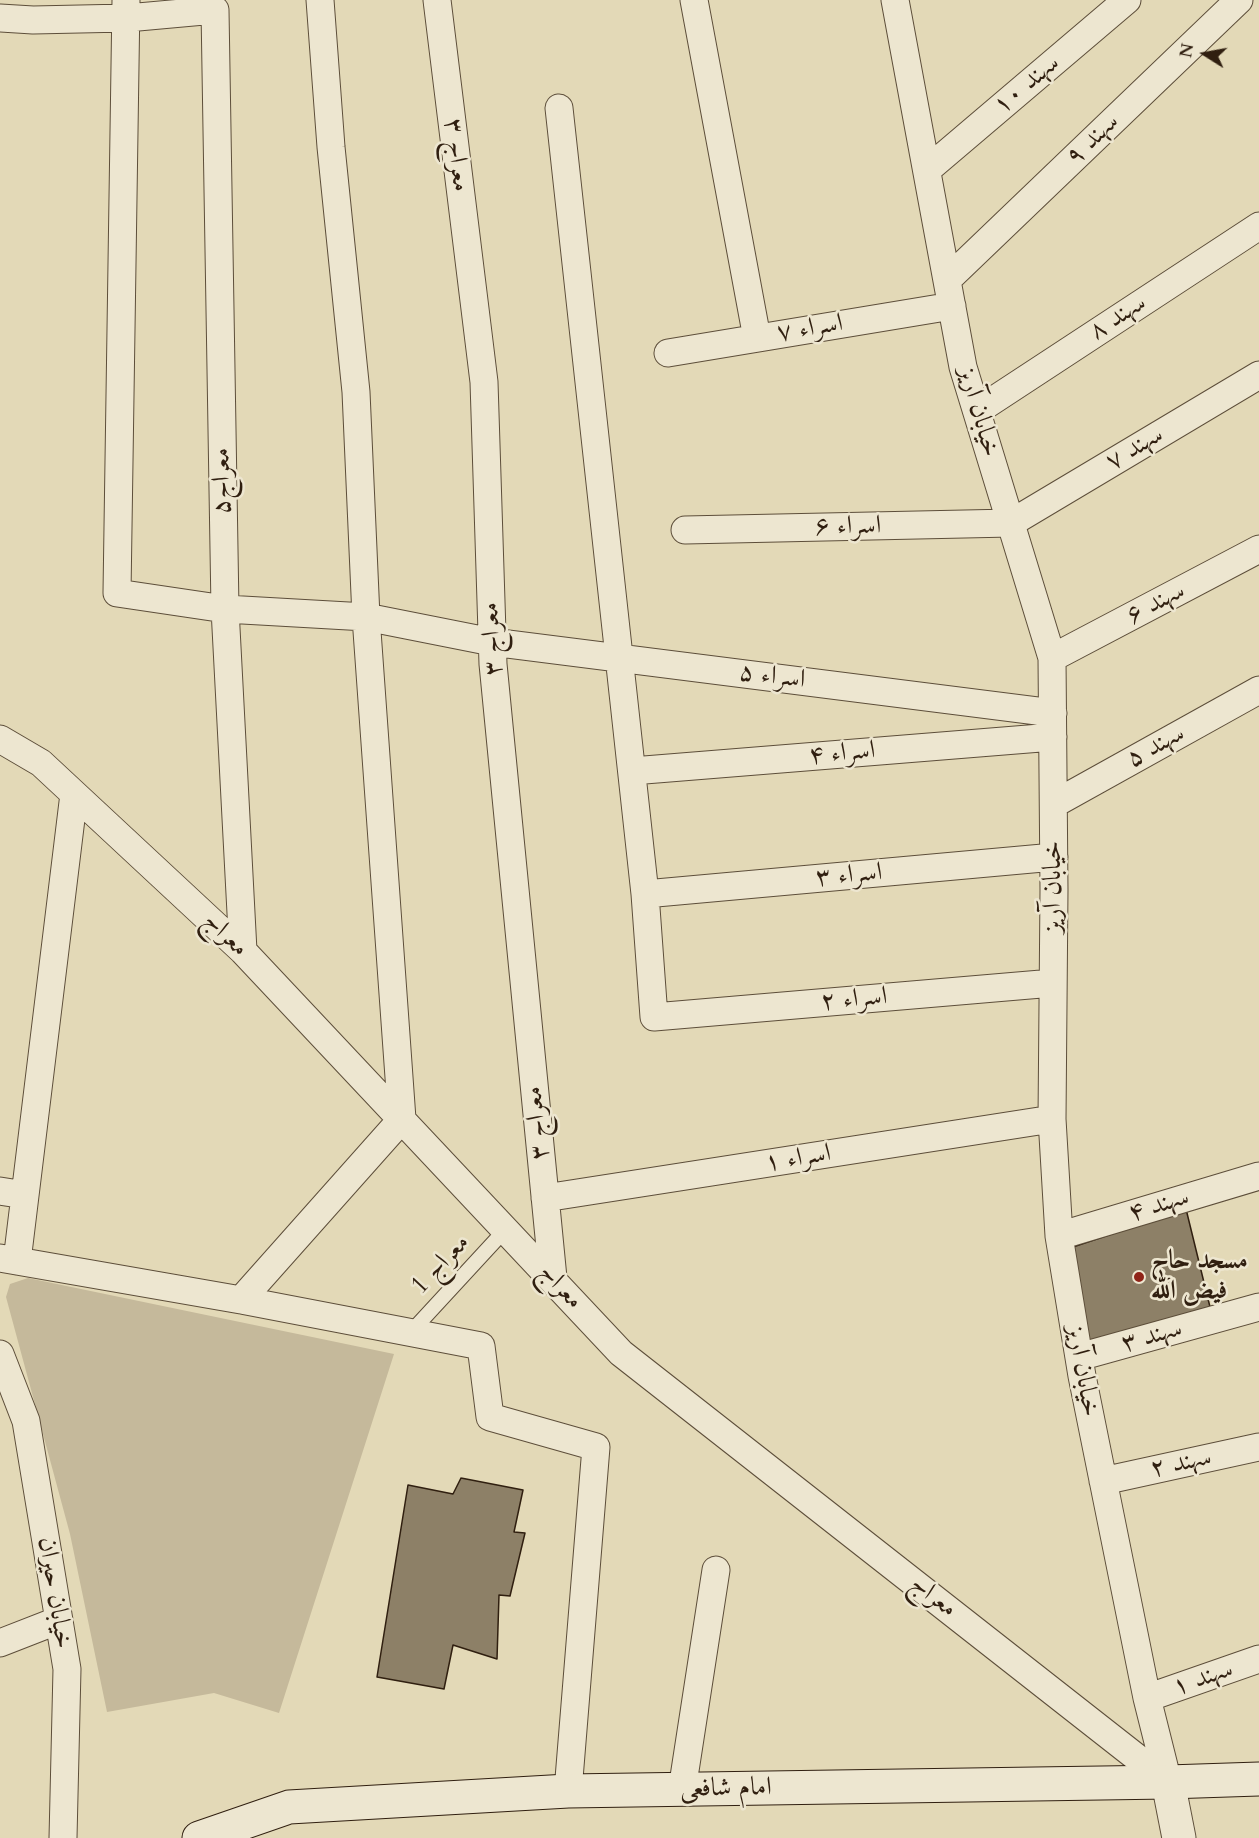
<!DOCTYPE html>
<meta charset="utf-8">
<style>
body{margin:0}
#map{position:relative;width:1259px;height:1838px;overflow:hidden;background:#e3d9b7;font-family:Cardo,serif}
canvas{display:block}
.north{position:absolute;left:1175px;top:24px;width:60px;height:60px;-webkit-text-stroke:4px #ede6d0;paint-order:stroke;rotate:281deg;font-size:16px;font-weight:700;line-height:24px;text-align:center;color:#301f10}
.north::after{content:'';display:block;margin:auto;width:21px;height:27px;background:#301f10;clip-path:polygon(50% 0,100% 100%,50% 72%,0 100%)}
</style>
<div id="map">
<canvas width="1259" height="1838"></canvas>
<div class="north">N</div>
</div>
<script>
const context = document.querySelector('canvas').getContext('2d');
context.lineJoin = 'round';
function fill(path, color) { context.fillStyle = color; context.fill(path, 'evenodd'); }
const shape = rows => new Path2D(rows.map(r => 'M' + r).join(''));
function trace(path, color, width, dash) { context.strokeStyle = color; context.lineWidth = width; context.lineCap = dash ? 'butt' : 'round'; context.setLineDash(dash || []); context.stroke(path); }
function label(font, color, halo, rows, align = 'center') {
  context.font = font + ' Cardo,Amiri,serif'; context.lineWidth = 5; context.setLineDash([]); context.textBaseline = 'middle'; context.strokeStyle = halo; context.fillStyle = color; for (const [text, x, y, turn = 0] of rows) {
    context.save(); context.translate(x, y); context.rotate((+turn || 0) * Math.PI / 180); context.textAlign = isNaN(turn) ? turn : align; if (halo) context.strokeText(text, 0, 0); context.fillText(text, 0, 0); context.restore();
  }
}
const green = shape([
 [28,1278,394,1354,279,1713,214,1693,107,1712,70,1534,6,1297,10,1284]
]);
const building = shape([
 [1186,1209,1210,1307,1088,1342,1070,1248,1186,1209],
 [461,1478,523,1490,514,1532,525,1533,510,1596,499,1595,497,1659,453,1645,444,1689,377,1677,408,1485,453,1494,461,1478]
]);
const service = shape([
 [411,1332,506,1229]
]);
const minor = shape([
 [126,0,117,593,225,609,366,617,492,642,1053,713],
 [437,0,484,382,493,664,553,1278],
 [694,0,757,338],
 [895,0,963,367,1052,658,1054,890,1052,1119,1059,1236,1082,1376,1147,1698,1168,1782],
 [0,18,33,20,127,18,215,10,225,609,243,951],
 [559,108,645,894,654,1017,1053,983],
 [927,170,1127,0],
 [947,280,1239,0],
 [668,353,952,306],
 [977,411,1259,226],
 [685,530,1011,523,1259,375],
 [1052,658,1259,549],
 [0,739,41,763,243,951,621,1353,1168,1782],
 [632,771,1053,737],
 [1054,804,1259,690],
 [645,894,1054,857],
 [0,1191,25,1195],
 [545,1198,1052,1119],
 [1059,1236,1259,1176],
 [0,1258,241,1300,481,1346,490,1417,596,1447,568,1791],
 [17,1261,74,794],
 [241,1300,402,1119,366,617,356,392,331,147,320,0],
 [0,1354,26,1421,67,1669,63,1838],
 [1079,1357,1259,1307],
 [1103,1481,1259,1447],
 [0,1643,59,1620],
 [1147,1698,1259,1659],
 [682,1790,716,1570]
]);
const tertiary = shape([
 [1168,1782,1179,1838]
]);
const secondary = shape([
 [199,1838,289,1807,568,1791,1168,1782,1259,1779]
]);
const markers = [
 [1139,1277,6,"#8f2418"]
];
const streetNames = [
 ["سهند ۱۰",1027,85,-40],
 ["سهند ۹",1093,140,-44],
 ["معراج ۳",456,155,83],
 ["سهند ۸",1118,318,-33],
 ["اسراء ۷",810,329,-9],
 ["خیابان آریز",978,412,74],
 ["سهند ۷",1135,449,-31],
 ["معراج۵",223,481,-91],
 ["اسراء ۶",848,527,-1],
 ["سهند ۶",1156,604,-28],
 ["معراج ۳",493,639,-93],
 ["اسراء ۵",772,677,7],
 ["سهند ۵",1156,747,-29],
 ["اسراء ۴",842,754,-5],
 ["اسراء ۳",849,876,-5],
 ["خیابان آریز",1054,887,-90],
 ["معراج",225,935,44],
 ["اسراء ۲",854,1000,-5],
 ["معراج ۳",538,1123,-96],
 ["اسراء ۱",798,1159,-9],
 ["سهند ۴",1159,1206,-17],
 ["معراج 1",441,1265,-47],
 ["معراج",560,1287,47],
 ["سهند ۳",1152,1337,-16],
 ["خیابان آریز",1082,1371,80],
 ["سهند ۲",1181,1464,-12],
 ["خیابان حیران",54,1593,81],
 ["معراج",933,1597,38],
 ["سهند ۱",1203,1679,-19],
 ["امام شافعی",726,1789,-1]
];
const poiNames = [
 ["مسجد حاج",1151,1262],
 ["فیض الله",1151,1292]
];
fill(green, '#c5b99b');
fill(building, '#8d8067');
trace(building, '#301f10', 1.5);
trace(service, '#5d4e3a', 16);
trace(minor, '#5d4e3a', 29);
trace(tertiary, '#5d4e3a', 35);
trace(secondary, '#301f10', 35);
trace(service, '#ede6d0', 14);
trace(minor, '#ede6d0', 27);
trace(tertiary, '#ede6d0', 33);
trace(secondary, '#ede6d0', 33);
for (const [x, y, r, color] of markers) { const dot = new Path2D(); dot.arc(x, y, r, 0, 2 * Math.PI); context.fillStyle = color; context.fill(dot); trace(dot, '#ede6d0', 2); }
label('26px', '#301f10', '#ede6d0', streetNames);
label('bold 26px', '#301f10', '#ede6d0', poiNames, 'left');
</script>
